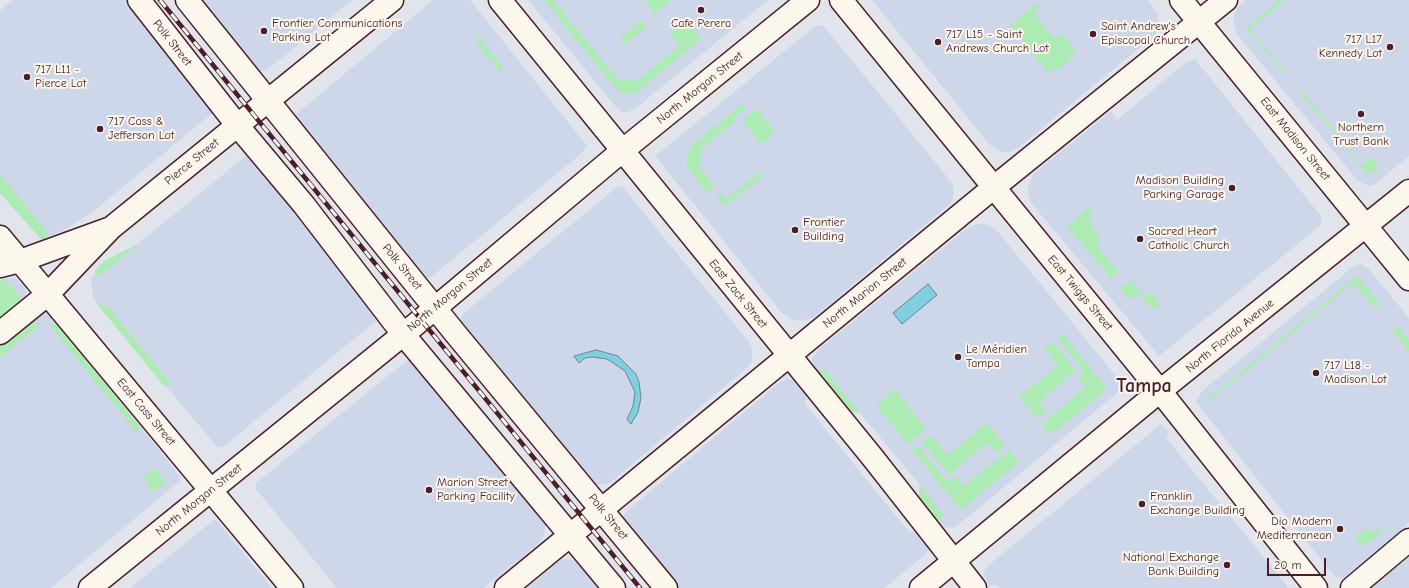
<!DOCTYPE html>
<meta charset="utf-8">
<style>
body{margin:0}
#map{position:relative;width:1409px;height:588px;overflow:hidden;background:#e1e4ea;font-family:"Comic Neue",sans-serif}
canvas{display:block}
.scale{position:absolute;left:1267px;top:558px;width:59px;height:18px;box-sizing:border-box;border:2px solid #4a1f2b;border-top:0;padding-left:5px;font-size:12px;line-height:14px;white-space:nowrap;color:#4a1f2b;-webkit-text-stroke:3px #fbf7ec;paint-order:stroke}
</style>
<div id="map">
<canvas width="1409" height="588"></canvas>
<div class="scale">20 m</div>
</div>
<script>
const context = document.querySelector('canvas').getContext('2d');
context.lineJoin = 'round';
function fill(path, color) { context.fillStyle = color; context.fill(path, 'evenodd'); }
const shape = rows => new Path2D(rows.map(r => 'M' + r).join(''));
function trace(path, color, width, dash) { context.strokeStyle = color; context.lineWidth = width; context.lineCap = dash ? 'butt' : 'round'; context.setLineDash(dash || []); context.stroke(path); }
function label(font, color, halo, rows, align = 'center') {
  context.font = font + ' "Comic Neue",sans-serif'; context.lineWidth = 4; context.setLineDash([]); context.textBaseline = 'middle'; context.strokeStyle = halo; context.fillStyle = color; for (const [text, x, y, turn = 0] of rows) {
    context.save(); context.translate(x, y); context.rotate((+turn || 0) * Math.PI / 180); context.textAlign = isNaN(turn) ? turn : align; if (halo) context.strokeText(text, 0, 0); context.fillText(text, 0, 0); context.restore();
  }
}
const built = shape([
 [12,0,126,0,215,111,95,210,66,229,42,240,0,193,0,11],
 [198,0,352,0,271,67,265,71,260,71,256,70],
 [433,0,470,0,587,146,582,153,431,277,426,278,422,277,296,120,296,115,301,110],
 [528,0,768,0,636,108,628,112,621,112,616,107],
 [872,0,1148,0,1158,14,1158,27,1156,34,1018,148,1009,152,1003,152,997,150,989,144],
 [1247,0,1409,0,1409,156,1374,185,1369,186,1358,181,1237,34,1233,20,1235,13,1237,8],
 [817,25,821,25,826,29,948,178,953,185,954,193,951,203,813,318,798,321,791,319,782,313,655,156],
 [1192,60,1196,60,1321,216,1322,220,1320,226,1159,356,1032,204,1028,195,1028,188,1033,174,1111,111,1117,120,1185,63],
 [246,156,253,158,380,313,377,320,224,446,218,448,97,304,93,296,91,280,98,267,106,260,136,245],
 [622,186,749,342,752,349,752,360,750,365,610,483,596,485,589,482,459,323,459,320,464,313,617,187],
 [982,223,995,228,1123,385,1123,388,974,512,955,527,948,528,937,522,919,484,860,413,846,411,813,370,811,364,812,359,819,349,967,228],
 [1360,264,1369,269,1409,318,1409,522,1397,535,1342,579,1335,577,1196,402,1202,391,1354,266],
 [15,277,25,287,26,296,0,318,0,280],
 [45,311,52,317,180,476,180,481,51,588,0,588,0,345],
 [411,357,546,522,544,536,538,544,483,588,337,588,256,489,256,483],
 [786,379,791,379,797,382,804,389,807,395,805,404,909,532,916,532,925,538,928,550,925,555,884,588,673,588,624,522,624,515,627,511,781,381],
 [1161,424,1169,432,1166,438,1289,588,1000,588,997,585,989,586,984,575,985,570,990,564],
 [214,520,217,521,272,588,130,588],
 [1409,553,1409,588,1367,588],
 [566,559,581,561,606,588,527,588,558,562]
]);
const green = shape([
 [544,0,553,0,617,79,637,81,680,46,670,33,686,20,701,39,634,94,619,92],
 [647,0,669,0,670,1,655,13,646,3],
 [1279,0,1285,0,1250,29,1286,72,1284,73,1246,28],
 [1037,3,1040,7,1033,13,1054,39,1062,33,1076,51,1070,55,1072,58,1057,70,1055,68,1048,73,1010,26],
 [642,20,647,26,625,44,620,38],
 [479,38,504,69,500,72,475,41],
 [1302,91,1362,165,1372,157,1379,166,1368,175,1299,92],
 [742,104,746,108,733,118,735,121,701,148,700,168,714,186,707,193,687,167,689,148],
 [757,109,775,132,761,144,742,121],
 [761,171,764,175,725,206,716,196,720,193,726,200],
 [0,174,47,232,47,239,42,240,40,238,0,193],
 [1092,205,1089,222,1099,235,1098,243,1096,245,1118,272,1111,278,1067,226],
 [136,245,138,245,98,277,95,271,98,267,106,260],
 [1357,276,1380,304,1374,308,1353,283,1210,401,1208,399],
 [5,279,22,300,0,318,0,280],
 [1131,280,1145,297,1151,292,1160,304,1155,309,1151,308,1138,293,1130,300,1120,289],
 [99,300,104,307,107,305,171,384,164,386,98,305],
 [31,321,41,324,0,357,0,345],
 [49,324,58,325,141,428,137,433],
 [1397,326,1409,340,1409,352,1392,330],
 [1063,334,1107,389,1051,435,1042,424,1086,387,1077,376,1084,371,1057,338],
 [1053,342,1076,370,1039,402,1046,411,1037,419,1019,397,1058,365,1044,348],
 [824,369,860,413,846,411,817,375],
 [895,390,926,429,908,444,876,405],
 [987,423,1005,445,997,453,988,442,949,475,922,442,931,435,948,455],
 [918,446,947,482,955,476,964,486,1009,450,1019,462,961,510,912,450],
 [155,468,166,482,153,492,143,478],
 [919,485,944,516,937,522,919,500],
 [1367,528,1372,534,1380,528,1383,531,1363,547,1355,537]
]);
const water = shape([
 [928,284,937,295,902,324,893,313,928,284],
 [596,350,618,356,636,374,639,382,641,398,638,412,631,424,627,419,633,406,635,392,625,371,607,359,592,357,585,358,579,363,574,356,596,350]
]);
const minor = shape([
 [139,0,237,125,304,205,403,334,614,588],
 [187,0,455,333,666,588],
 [500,0,873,458,975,588],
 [841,0,1160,391,1316,588],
 [1181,0,1409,279],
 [0,333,48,294],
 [90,588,421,320,622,151,808,0],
 [506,588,993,188,1226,0],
 [1352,588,1409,540]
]);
const major = shape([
 [0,237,292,588],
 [0,266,20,261,108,229],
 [48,294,111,228,392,0],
 [921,588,1160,391,1409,191]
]);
const rail = shape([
 [160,0,640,588]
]);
const markers = [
 [701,10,4,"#4a1f2b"],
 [264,31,4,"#4a1f2b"],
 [1093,34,4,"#4a1f2b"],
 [938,42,4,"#4a1f2b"],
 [1390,47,4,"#4a1f2b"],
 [27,77,4,"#4a1f2b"],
 [1361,114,4,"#4a1f2b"],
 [100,129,4,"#4a1f2b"],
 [1232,188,4,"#4a1f2b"],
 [795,230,4,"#4a1f2b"],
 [1140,239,4,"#4a1f2b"],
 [958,357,4,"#4a1f2b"],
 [1316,373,4,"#4a1f2b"],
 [429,490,4,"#4a1f2b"],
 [1142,504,4,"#4a1f2b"],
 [1340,529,4,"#4a1f2b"],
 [1227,565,4,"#4a1f2b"]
];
const poiNames = [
 ["Frontier Communications",272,24],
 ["Parking Lot",272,38],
 ["Cafe Perera",701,24,"center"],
 ["Saint Andrew's",1101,27],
 ["Episcopal Church",1101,41],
 ["717 L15 - Saint",946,35],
 ["Andrews Church Lot",946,49],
 ["717 L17",1382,40,"right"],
 ["Kennedy Lot",1382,54,"right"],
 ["717 L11 -",35,70],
 ["Pierce Lot",35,84],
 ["717 Cass &",108,122],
 ["Jefferson Lot",108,136],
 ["Northern",1361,128,"center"],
 ["Trust Bank",1361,142,"center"],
 ["Madison Building",1224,181,"right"],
 ["Parking Garage",1224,195,"right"],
 ["Frontier",803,223],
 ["Building",803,237],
 ["Sacred Heart",1148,232],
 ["Catholic Church",1148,246],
 ["Le Méridien",966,350],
 ["Tampa",966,364],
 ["717 L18 -",1324,366],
 ["Madison Lot",1324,380],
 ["Marion Street",437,483],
 ["Parking Facility",437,497],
 ["Franklin",1150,497],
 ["Exchange Building",1150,511],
 ["Dio Modern",1332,522,"right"],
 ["Mediterranean",1332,536,"right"],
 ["National Exchange",1219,558,"right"],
 ["Bank Building",1219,572,"right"]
];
const streetNames = [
 ["Polk Street",172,43,52],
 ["North Morgan Street",700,88,-39],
 ["East Madison Street",1295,139,51],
 ["Pierce Street",192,162,-39],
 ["Polk Street",402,267,51],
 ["North Marion Street",865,293,-39],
 ["East Twiggs Street",1080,293,50],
 ["East Zack Street",738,294,51],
 ["North Morgan Street",450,295,-40],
 ["North Florida Avenue",1230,336,-39],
 ["East Cass Street",146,412,50],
 ["North Morgan Street",199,500,-39],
 ["Polk Street",608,517,51]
];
const townNames = [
 ["Tampa",1144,386]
];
fill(built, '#ced7e9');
fill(green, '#acebb3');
fill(water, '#80cede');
trace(water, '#6a8896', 1);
trace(minor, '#4a1f2b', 25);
trace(major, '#4a1f2b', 25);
trace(minor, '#fbf7ec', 22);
trace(major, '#fbf7ec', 22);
trace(rail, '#4a1f2b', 4.5);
trace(rail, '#fbf7ec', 3, [9]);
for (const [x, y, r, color] of markers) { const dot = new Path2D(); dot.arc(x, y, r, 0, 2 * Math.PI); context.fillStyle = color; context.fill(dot); trace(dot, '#fbf7ec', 1.5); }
label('12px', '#4a1f2b', '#fbf7ec', poiNames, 'left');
label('12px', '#4a1f2b', '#fbf7ec', streetNames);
label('bold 20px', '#4a1f2b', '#fbf7ec', townNames);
</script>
